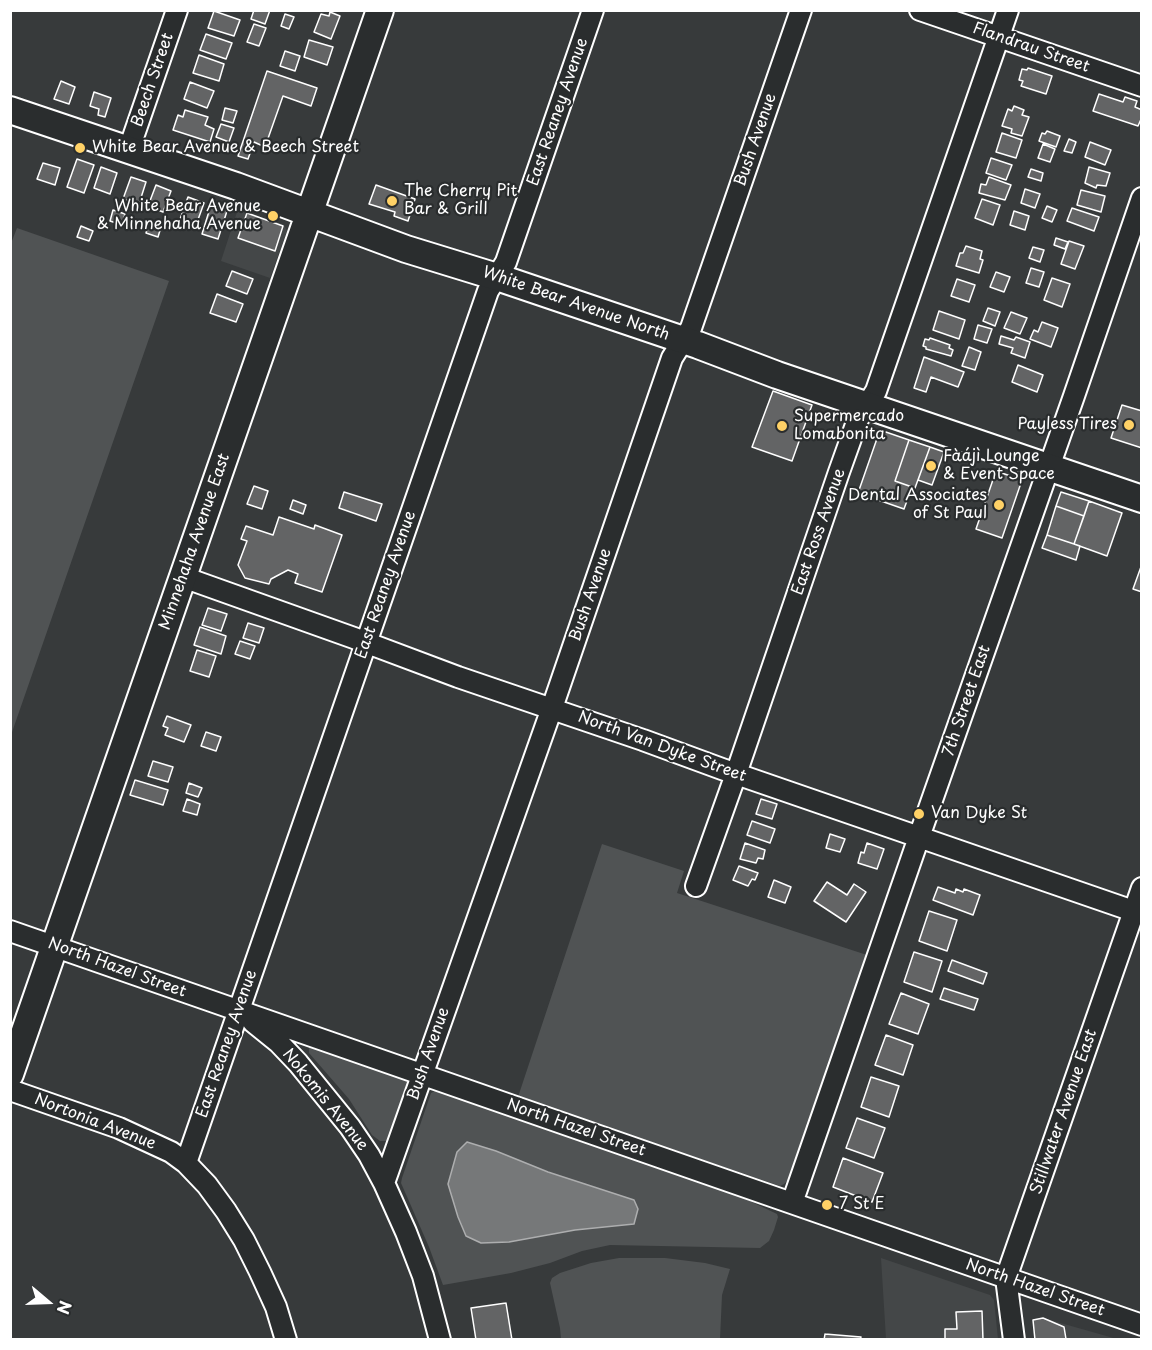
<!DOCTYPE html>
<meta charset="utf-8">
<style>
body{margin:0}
#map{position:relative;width:1152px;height:1350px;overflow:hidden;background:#373a3b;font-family:"Playpen Sans",sans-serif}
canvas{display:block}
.frame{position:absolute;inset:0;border:12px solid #fff;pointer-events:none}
.north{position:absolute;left:18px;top:1272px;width:60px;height:60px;-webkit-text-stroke:4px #2a2d2e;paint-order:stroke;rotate:109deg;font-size:16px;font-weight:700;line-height:24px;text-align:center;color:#fff}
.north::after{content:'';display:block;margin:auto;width:21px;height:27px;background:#fff;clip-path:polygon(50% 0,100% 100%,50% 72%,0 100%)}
</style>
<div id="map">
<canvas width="1152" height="1350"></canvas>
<div class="frame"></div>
<div class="north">N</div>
</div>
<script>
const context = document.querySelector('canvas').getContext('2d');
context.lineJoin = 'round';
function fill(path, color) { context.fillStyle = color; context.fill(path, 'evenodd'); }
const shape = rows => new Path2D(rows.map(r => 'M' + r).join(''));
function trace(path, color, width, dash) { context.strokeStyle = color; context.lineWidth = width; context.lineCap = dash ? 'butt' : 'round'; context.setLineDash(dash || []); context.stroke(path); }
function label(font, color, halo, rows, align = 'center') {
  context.font = font + ' "Playpen Sans",sans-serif'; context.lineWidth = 4.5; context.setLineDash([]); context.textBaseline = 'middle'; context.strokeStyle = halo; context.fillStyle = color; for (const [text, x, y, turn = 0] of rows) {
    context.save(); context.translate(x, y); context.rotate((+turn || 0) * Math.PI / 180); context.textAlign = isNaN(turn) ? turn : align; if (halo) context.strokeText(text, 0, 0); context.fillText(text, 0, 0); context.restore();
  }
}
const built = shape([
 [238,209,284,225,287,231,270,278,221,261],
 [881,1258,990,1295,994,1300,998,1339,886,1339],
 [1043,1318,1117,1339,1036,1339,1033,1320]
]);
const green = shape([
 [17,228,169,281,11,735,10,246],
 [602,844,684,871,677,893,867,955,789,1179,784,1184,780,1186,518,1097],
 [313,1046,405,1079,409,1085,393,1137,387,1141,380,1141,372,1135,349,1099,309,1053,309,1048],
 [437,1090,443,1090,716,1185,777,1214,778,1217,774,1230,769,1241,760,1248,610,1245,582,1251,550,1263,511,1273,443,1285,429,1247,401,1183,402,1178,431,1093],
 [619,1258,665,1258,705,1263,730,1269,722,1295,720,1339,561,1339,560,1328,550,1283,552,1278,560,1273,591,1263]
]);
const water = shape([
 [467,1142,496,1151,548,1172,634,1200,638,1209,634,1224,575,1230,509,1242,481,1243,466,1236,458,1217,448,1184,457,1152,467,1142]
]);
const building = shape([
 [254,10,270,10,265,24,251,19,254,10],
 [214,11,240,20,234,36,208,28,214,11],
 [330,12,340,16,331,39,314,32,321,14,329,16,330,12],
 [285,14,294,17,289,29,281,26,285,14],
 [254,24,266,28,259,46,247,42,254,24],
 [206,34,232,43,226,59,200,50,206,34],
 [309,40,333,47,327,65,304,57,309,40],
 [285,51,300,56,295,71,280,66,285,51],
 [199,55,224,64,219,81,193,73,199,55],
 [1028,68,1052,76,1046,94,1021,86,1023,81,1019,80,1022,69,1027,70,1028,68],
 [267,71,317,88,311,106,283,96,265,147,254,142,248,159,238,156,267,71],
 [61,81,75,87,69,104,54,99,61,81],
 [190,82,214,91,207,108,184,99,190,82],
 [94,92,111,98,105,117,98,115,99,109,90,106,94,92],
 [1099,94,1123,102,1125,97,1137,101,1135,107,1142,110,1142,117,1138,126,1093,111,1099,94],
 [1014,106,1024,110,1022,115,1029,117,1022,136,1011,133,1012,129,1002,126,1008,109,1012,111,1014,106],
 [225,108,237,111,233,123,222,120,225,108],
 [185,110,208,117,205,125,214,129,210,142,173,130,178,115,183,117,185,110],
 [221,124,234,128,229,142,216,137,221,124],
 [1047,131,1060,136,1056,147,1039,141,1042,133,1045,134,1047,131],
 [1002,133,1022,140,1016,158,996,152,1002,133],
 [1069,139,1076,142,1072,153,1064,151,1069,139],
 [1090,142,1111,150,1105,165,1085,157,1090,142],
 [1043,144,1055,149,1050,162,1038,158,1043,144],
 [991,158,1012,165,1006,180,986,173,991,158],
 [77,159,94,165,84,193,67,187,77,159],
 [43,163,60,168,55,185,37,179,43,163],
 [101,167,117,173,110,194,94,188,101,167],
 [1089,167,1110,173,1106,186,1097,185,1096,188,1085,183,1089,167],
 [1031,169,1043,173,1041,181,1028,177,1031,169],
 [131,177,146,182,139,204,123,199,131,177],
 [989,177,1011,185,1005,200,979,193,981,184,986,185,989,177],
 [156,185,171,191,163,212,148,206,156,185],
 [376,185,415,199,408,221,394,216,395,212,369,204,376,185],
 [1025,189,1040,194,1035,208,1021,203,1025,189],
 [1081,190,1105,196,1101,212,1077,205,1081,190],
 [188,197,204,203,195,228,179,222,188,197],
 [982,199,1000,205,993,225,975,218,982,199],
 [211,205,227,211,218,239,202,234,211,205],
 [1047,206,1057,210,1052,222,1042,218,1047,206],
 [1072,208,1099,217,1094,231,1067,221,1072,208],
 [113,210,125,214,122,225,110,221,113,210],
 [1014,211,1029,216,1025,230,1010,225,1014,211],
 [247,213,283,226,275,251,238,238,247,213],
 [149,222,161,227,158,237,146,233,149,222],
 [81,226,93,231,89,241,77,237,81,226],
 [1056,238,1068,242,1065,249,1054,245,1056,238],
 [1069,241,1084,246,1075,269,1061,264,1069,241],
 [966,246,982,251,980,259,983,260,979,273,956,266,960,253,963,253,966,246],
 [1033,247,1044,250,1040,262,1029,258,1033,247],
 [1031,268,1044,272,1039,287,1026,283,1031,268],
 [232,271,253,279,247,294,226,286,232,271],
 [996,272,1010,277,1004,292,990,287,996,272],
 [1052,278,1070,284,1062,307,1044,300,1052,278],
 [957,279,975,285,969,302,951,296,957,279],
 [217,294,243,304,236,322,210,313,217,294],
 [988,308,1000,312,995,326,983,321,988,308],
 [939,311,965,320,959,339,933,330,939,311],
 [1011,312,1027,318,1020,334,1004,328,1011,312],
 [1042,322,1058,328,1051,347,1030,339,1034,330,1038,332,1042,322],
 [978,325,992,329,987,343,974,339,978,325],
 [1001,336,1014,340,1016,337,1030,342,1025,358,1011,353,1013,348,999,344,1001,336],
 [930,338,950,345,949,348,953,350,951,356,926,349,926,347,923,346,925,339,929,340,930,338],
 [969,347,981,352,975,370,962,366,969,347],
 [924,357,964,372,958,387,931,377,926,392,914,388,924,357],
 [1018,365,1043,375,1037,392,1012,382,1018,365],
 [773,391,812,405,792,461,752,447,773,391],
 [1122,405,1142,411,1142,448,1111,438,1122,405],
 [880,430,909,440,895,481,912,487,904,509,858,493,880,430],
 [909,440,930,447,915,488,895,481,909,440],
 [930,447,944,452,932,485,918,480,930,447],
 [996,471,1022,480,1002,538,976,529,996,471],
 [254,486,268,491,262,509,247,504,254,486],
 [344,492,382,504,376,521,339,508,344,492],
 [1061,492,1089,501,1084,516,1056,506,1061,492],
 [293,500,306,505,303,514,290,509,293,500],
 [1089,501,1122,513,1107,556,1074,544,1089,501],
 [1056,506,1084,516,1074,544,1047,535,1056,506],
 [279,517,314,529,315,525,342,535,322,592,295,583,298,574,288,570,271,579,269,584,245,578,238,565,247,541,241,539,246,526,273,535,279,517],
 [1047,535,1080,546,1076,560,1042,548,1047,535],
 [1142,564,1142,592,1133,589,1142,564],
 [208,608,227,614,221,631,202,625,208,608],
 [248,623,264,628,259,643,243,638,248,623],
 [200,627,226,636,221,654,194,645,200,627],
 [240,641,255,646,250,659,235,654,240,641],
 [197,650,216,656,209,677,190,671,197,650],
 [167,716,191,725,184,742,165,735,168,728,163,726,167,716],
 [206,732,221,737,216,751,201,746,206,732],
 [153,761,173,767,168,782,148,776,153,761],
 [135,780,168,790,163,805,130,795,135,780],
 [189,783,202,788,198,797,186,793,189,783],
 [187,799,200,804,197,815,183,811,187,799],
 [761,799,777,804,772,819,756,814,761,799],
 [752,821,775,829,770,843,747,835,752,821],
 [830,834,845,839,840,852,826,848,830,834],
 [745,843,765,850,763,859,758,858,756,863,740,859,745,843],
 [867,843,884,849,877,869,858,863,861,852,864,853,867,843],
 [739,866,758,873,755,880,752,879,748,886,733,880,739,866],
 [774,880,791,887,785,903,768,897,774,880],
 [827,882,847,895,854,884,866,892,846,922,814,901,827,882],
 [938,887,955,893,956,889,963,892,964,889,980,895,973,915,933,900,938,887],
 [929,911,957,920,947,951,919,941,929,911],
 [914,952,942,961,932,992,904,982,914,952],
 [952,960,987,973,983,984,948,971,952,960],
 [944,988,978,999,974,1010,940,999,944,988],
 [901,993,929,1004,918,1034,889,1024,901,993],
 [886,1035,913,1045,903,1075,875,1065,886,1035],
 [871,1077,899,1086,889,1117,861,1107,871,1077],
 [857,1118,885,1128,874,1158,846,1148,857,1118],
 [843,1158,883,1173,872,1202,833,1187,843,1158],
 [506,1303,512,1340,476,1340,471,1308,506,1303],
 [982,1311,983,1340,945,1340,945,1329,957,1329,956,1312,982,1311],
 [1043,1318,1064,1327,1066,1339,1035,1340,1033,1320,1043,1318],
 [825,1334,861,1337,860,1340,824,1340,825,1334]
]);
const minor = shape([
 [920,10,1142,86],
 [129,149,177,10],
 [183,577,354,638,458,677,643,740,722,769,1142,914],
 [696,886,736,774,839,472,858,419,876,391,1008,10],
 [10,931,1142,1325],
 [253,1022,279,1043,298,1063,350,1127,369,1155,384,1183,406,1232,423,1276,440,1340],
 [10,1090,119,1128,171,1152,186,1163,207,1185,226,1211,244,1240,260,1272,276,1307,286,1340],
 [186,1163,488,291,506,262,593,10],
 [384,1183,552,708,672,358,691,328,801,10],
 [792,1203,919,837,1074,396,1142,198],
 [1014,1340,1006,1278,1142,888]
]);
const major = shape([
 [10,110,236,186,406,249,497,277,698,345,777,375,1142,499],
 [10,1074,380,10]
]);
const markers = [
 [80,148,6,"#ffd166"],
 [392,201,6,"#ffd166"],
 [273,216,6,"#ffd166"],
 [1129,425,6,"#ffd166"],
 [782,426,6,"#ffd166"],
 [931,466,6,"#ffd166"],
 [999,505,6,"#ffd166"],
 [919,814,6,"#ffd166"],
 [827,1205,6,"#ffd166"]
];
const streetNames = [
 ["Flandrau Street",1031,48,19],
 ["Beech Street",153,80,-71],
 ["East Reaney Avenue",558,112,-71],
 ["Bush Avenue",756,140,-71],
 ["White Bear Avenue North",576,304,19],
 ["East Ross Avenue",819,532,-71],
 ["Minnehaha Avenue East",195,542,-71],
 ["East Reaney Avenue",386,585,-71],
 ["Bush Avenue",591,595,-71],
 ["7th Street East",967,701,-71],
 ["North Van Dyke Street",662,747,20],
 ["North Hazel Street",117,968,20],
 ["East Reaney Avenue",227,1044,-71],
 ["Bush Avenue",429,1054,-71],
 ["Nokomis Avenue",325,1100,51],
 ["Stillwater Avenue East",1064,1112,-71],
 ["Nortonia Avenue",95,1122,21],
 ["North Hazel Street",576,1128,19],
 ["North Hazel Street",1035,1288,19]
];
const poiNames = [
 ["White Bear Avenue & Beech Street",92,148],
 ["The Cherry Pit",404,192],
 ["Bar & Grill",404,210],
 ["White Bear Avenue",261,207,"right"],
 ["& Minnehaha Avenue",261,225,"right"],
 ["Supermercado",794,417],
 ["Lomabonita",794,435],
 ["Payless Tires",1117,425,"right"],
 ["Fàájì Lounge",943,457],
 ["& Event Space",943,475],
 ["Dental Associates",987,496,"right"],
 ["of St Paul",987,514,"right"],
 ["Van Dyke St",931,814],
 ["7 St E",839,1205]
];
fill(built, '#444748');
fill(green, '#505354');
fill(water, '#767879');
trace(water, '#adaeaf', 1.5);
fill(building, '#636465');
trace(building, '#fff', 1.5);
trace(minor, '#fff', 24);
trace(major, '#fff', 30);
trace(minor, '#2a2d2e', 20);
trace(major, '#2a2d2e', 26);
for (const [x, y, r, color] of markers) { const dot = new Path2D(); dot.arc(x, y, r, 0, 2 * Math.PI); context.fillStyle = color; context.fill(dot); trace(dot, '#2a2d2e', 2); }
label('16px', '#fff', '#2a2d2e', streetNames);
label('16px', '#fff', '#2a2d2e', poiNames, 'left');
</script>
